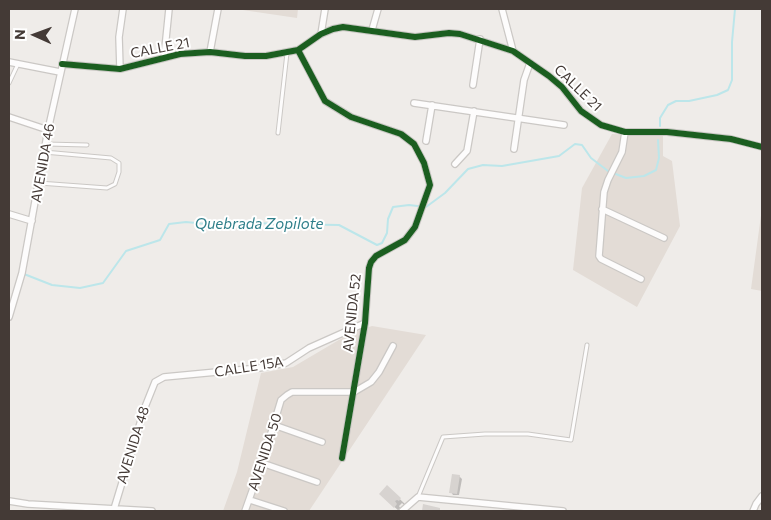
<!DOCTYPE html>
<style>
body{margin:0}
#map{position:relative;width:771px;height:520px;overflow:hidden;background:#efece9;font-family:Commissioner,sans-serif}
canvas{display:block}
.frame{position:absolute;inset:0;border:10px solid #443a36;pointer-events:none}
.north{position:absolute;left:10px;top:10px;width:50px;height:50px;-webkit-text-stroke:4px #fff;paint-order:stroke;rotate:272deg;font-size:14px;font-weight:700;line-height:20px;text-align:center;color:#443a36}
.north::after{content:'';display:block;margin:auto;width:18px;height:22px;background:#443a36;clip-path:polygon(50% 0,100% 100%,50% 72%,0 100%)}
</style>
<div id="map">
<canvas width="771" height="520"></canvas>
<div class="frame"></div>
<div class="north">N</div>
</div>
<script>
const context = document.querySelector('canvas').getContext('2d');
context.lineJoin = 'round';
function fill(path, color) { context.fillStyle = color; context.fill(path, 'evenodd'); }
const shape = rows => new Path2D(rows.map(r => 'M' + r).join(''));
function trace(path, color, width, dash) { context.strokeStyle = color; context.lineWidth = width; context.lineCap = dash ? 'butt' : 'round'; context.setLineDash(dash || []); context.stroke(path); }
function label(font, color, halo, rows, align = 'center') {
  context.font = font + ' Commissioner,sans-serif'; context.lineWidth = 4; context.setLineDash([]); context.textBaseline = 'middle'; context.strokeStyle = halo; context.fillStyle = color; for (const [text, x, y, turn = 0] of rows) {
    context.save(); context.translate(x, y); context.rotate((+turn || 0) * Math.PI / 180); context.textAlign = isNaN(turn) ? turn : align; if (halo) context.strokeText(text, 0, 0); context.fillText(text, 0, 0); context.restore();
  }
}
const residential = shape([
 [236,9,298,9,297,18],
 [612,134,663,136,663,156,672,161,680,226,637,307,573,270,582,188],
 [762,208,762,291,751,289],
 [372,326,426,335,309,511,223,511,237,472,261,373,293,367,349,334]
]);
const shadow = shape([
 [459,476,462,479,459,495,453,495,451,492],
 [387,487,405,504,404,505,402,503,399,506,401,509,399,511,380,494]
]);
const stream = shape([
 [660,126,660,118,668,105,676,101,689,101,717,95,728,90,732,80,732,42,735,9],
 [24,274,52,285,80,288,103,283,126,251,160,240,169,224,186,222,216,225,246,222,274,224,339,225,377,245,382,243,387,233,388,219,393,207,409,205,426,207,445,193,468,169,483,165,502,166,559,156,575,144,582,145,591,158,608,171,626,178,644,176,656,170,659,158,658,140]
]);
const building = shape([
 [452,474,460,475,457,494,449,493],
 [387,485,401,498,399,501,397,500,395,501,397,504,394,508,379,494],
 [423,504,440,508,440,511,422,511]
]);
const lane = shape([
 [9,83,18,64],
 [278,133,287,53],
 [46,144,87,145],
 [39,183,107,188,115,184,119,172,119,163,111,158,44,152],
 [418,497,443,437,485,434,528,434,571,440,587,345]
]);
const street = shape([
 [502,9,513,51],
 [372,30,378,9],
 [321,34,325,9],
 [298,50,325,101,351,117,401,134,414,144,424,163,430,185,415,227,405,240,376,256,371,262,369,268,365,323,342,458],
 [210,52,218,9],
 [164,58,169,9],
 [9,62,60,72],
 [62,64,120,69,180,54,210,52,245,56,266,56,298,50,321,34,333,29,343,27,415,37,449,33,460,34,513,51,549,76,562,87,581,111,601,125,625,132,667,132,731,139,762,147],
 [120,69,119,37,123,9],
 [473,85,480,39],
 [414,103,564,125],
 [9,117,48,130],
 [625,132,622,152,608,180,604,192,599,256,601,259,641,279],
 [426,141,432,105],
 [514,149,524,80,530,63],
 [455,164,467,151,474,111],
 [602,209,664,238],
 [9,214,32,221],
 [9,317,22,273,48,130,75,9],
 [274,425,322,442],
 [262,463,317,482],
 [250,500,284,511],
 [9,501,28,504,152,511],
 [114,509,145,407,155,382,164,377,259,368,286,363,309,348,365,323],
 [245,511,262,463,281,400,287,395,292,392,354,392,371,382,379,372,393,346],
 [402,511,418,497,563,511],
 [753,511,756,504,762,496]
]);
const cycleway = shape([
 [298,50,325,101,351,117,401,134,414,144,424,163,430,185,415,227,405,240,376,256,371,262,369,268,365,323,342,458],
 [62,64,120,69,180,54,210,52,245,56,266,56,298,50,321,34,333,29,343,27,415,37,449,33,460,34,513,51,549,76,562,87,581,111,601,125,625,132,667,132,731,139,762,147]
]);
const streetNames = [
 ["CALLE 21",160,48,-11],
 ["CALLE 21",578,88,44],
 ["AVENIDA 46",43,163,-80],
 ["AVENIDA 52",352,313,-84],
 ["CALLE 15A",249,367,-9],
 ["AVENIDA 48",133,445,-73],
 ["AVENIDA 50",265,452,-72]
];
const waterNames = [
 ["Quebrada Zopilote",259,224]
];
fill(residential, '#e3dcd6');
fill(shadow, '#0003');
trace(stream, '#bce6ea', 2);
fill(building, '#d7d3d0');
trace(lane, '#cbc8c5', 5);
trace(street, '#cbc8c5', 8);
trace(lane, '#fdfcfc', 3);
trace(street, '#fdfcfc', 5.5);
trace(cycleway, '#1b5e20', 6);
label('14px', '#443a36', '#fff', streetNames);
label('italic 15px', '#2f7f8a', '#fff', waterNames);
</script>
